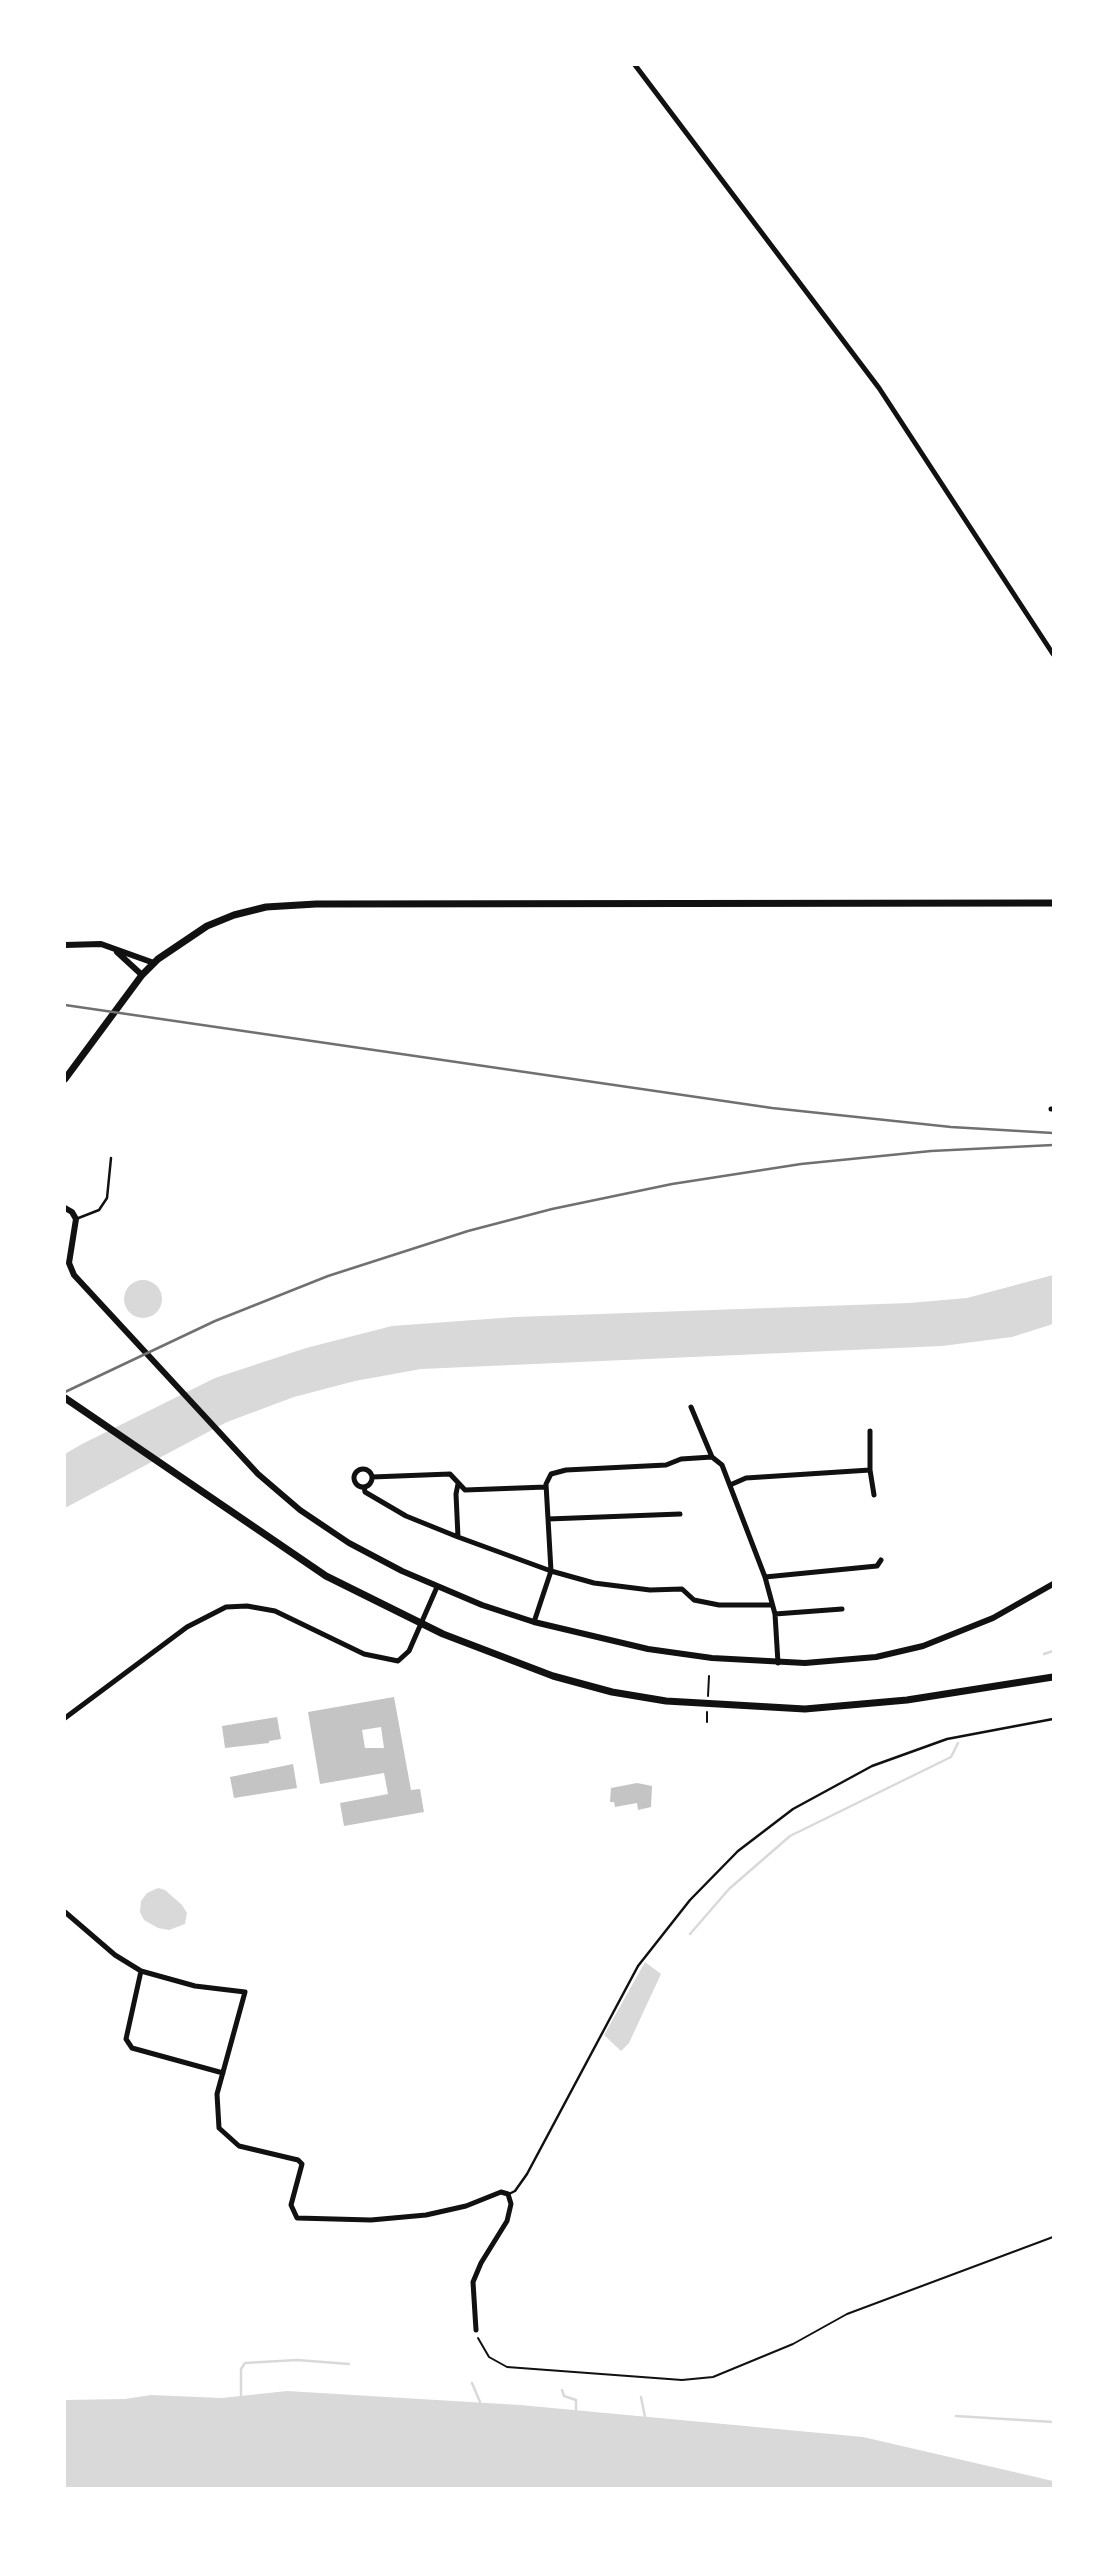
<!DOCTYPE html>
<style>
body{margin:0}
#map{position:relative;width:1118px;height:2553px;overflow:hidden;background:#fff;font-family:"Nunito Sans",sans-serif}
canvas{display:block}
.frame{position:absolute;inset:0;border:66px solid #fff;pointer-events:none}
</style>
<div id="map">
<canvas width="1118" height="2553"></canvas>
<div class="frame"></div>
</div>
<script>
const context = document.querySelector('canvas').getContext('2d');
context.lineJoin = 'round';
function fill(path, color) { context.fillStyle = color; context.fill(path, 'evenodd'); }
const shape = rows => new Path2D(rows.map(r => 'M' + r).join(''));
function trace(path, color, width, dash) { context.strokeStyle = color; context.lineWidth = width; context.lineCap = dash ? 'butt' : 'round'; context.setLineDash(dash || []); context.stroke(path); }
const water = shape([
 [1053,1275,1053,1324,1012,1337,942,1346,421,1369,355,1381,294,1397,227,1422,65,1508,65,1454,82,1444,215,1378,306,1348,392,1326,515,1317,909,1303,967,1298],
 '124 1299a19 19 0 1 1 38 0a19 19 0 1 1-38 0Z',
 [158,1888,165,1890,182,1905,187,1913,185,1924,169,1930,158,1928,144,1920,140,1912,141,1901,147,1893],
 [645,1962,661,1974,629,2043,621,2051,604,2035],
 [287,2391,520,2405,863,2437,1053,2481,1053,2488,65,2488,65,2400,125,2399,151,2395,222,2398]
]);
const stream = shape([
 [1044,1654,1053,1651],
 [690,1934,729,1889,790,1836,951,1757,958,1743],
 [472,2383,480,2402],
 [562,2390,564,2396,576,2400,576,2412],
 [241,2395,241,2369,245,2363,297,2360,349,2364],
 [641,2397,645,2417],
 [956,2416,1053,2422]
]);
const building = shape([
 [394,1697,411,1790,420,1789,424,1812,344,1826,340,1803,388,1794,384,1773,320,1784,308,1712],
 [381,1727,384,1748,365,1748,362,1730],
 [277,1717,281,1739,269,1741,269,1743,225,1748,222,1726],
 [293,1764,297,1788,234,1798,230,1777],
 [637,1783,652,1786,651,1807,638,1810,637,1803,615,1807,614,1802,610,1802,611,1788]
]);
const path = shape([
 [708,1696,709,1676],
 [707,1722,707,1712],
 [478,2338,489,2357,507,2367,682,2380,713,2377,793,2344,847,2314,1053,2237]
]);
const service = shape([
 [76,1219,99,1210,107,1198,111,1158],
 [509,2194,515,2191,527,2174,638,1966,690,1900,738,1851,793,1809,872,1766,947,1739,1053,1719]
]);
const minor = shape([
 [635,65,879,388,1053,654],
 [1051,1109,1053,1109],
 [691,1407,712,1457,722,1465,765,1577,775,1614,778,1663],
 [870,1431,870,1470,874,1495],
 '354 1478a9 9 0 1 1 18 0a9 9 0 1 1-18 0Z',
 [372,1477,450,1474,465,1490,546,1487],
 [458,1484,456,1494,458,1537,551,1571,594,1583,650,1590,682,1589,694,1600,719,1605,772,1605],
 [730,1485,746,1478,870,1470],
 [364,1487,365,1492,406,1516,458,1537],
 [548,1519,680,1514],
 [765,1577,877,1566,881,1560],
 [775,1614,842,1609],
 [534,1622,551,1571,546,1484,551,1474,566,1470,666,1465,681,1459,712,1457],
 [65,1718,187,1627,226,1607,247,1606,275,1611,364,1654,398,1661,409,1651,437,1587],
 [65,1912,115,1955,141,1971,195,1986,245,1992,217,2094,219,2128,239,2146,298,2160,302,2164,291,2205,297,2218,371,2220,426,2215,466,2206,501,2192,508,2194,511,2204,507,2221,481,2263,473,2282,476,2330],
 [141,1971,126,2039,132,2048,223,2073]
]);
const tertiary = shape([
 [65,945,101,944,154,963],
 [117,952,142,975],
 [65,1208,72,1212,76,1219,69,1263,74,1275,258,1474,300,1510,349,1543,402,1571,482,1605,534,1622,648,1649,712,1658,805,1663,876,1657,923,1646,993,1618,1053,1584]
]);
const secondary = shape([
 [65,1079,142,975,158,959,207,926,234,915,266,907,316,904,1053,903],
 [65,1398,326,1576,443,1634,553,1676,612,1692,666,1701,805,1709,907,1700,1053,1677]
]);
const rail = shape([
 [65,1005,772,1108,951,1127,1053,1133],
 [65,1392,215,1321,328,1276,468,1231,552,1209,672,1184,801,1164,931,1151,1053,1145]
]);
fill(water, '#d9d9d9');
trace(stream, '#d9d9d9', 2.5);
fill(building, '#c4c4c4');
trace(path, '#111', 2);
trace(service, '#111', 2.5);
trace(minor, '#111', 5);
trace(tertiary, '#111', 6);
trace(secondary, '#111', 7);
trace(rail, '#707070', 2.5);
</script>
